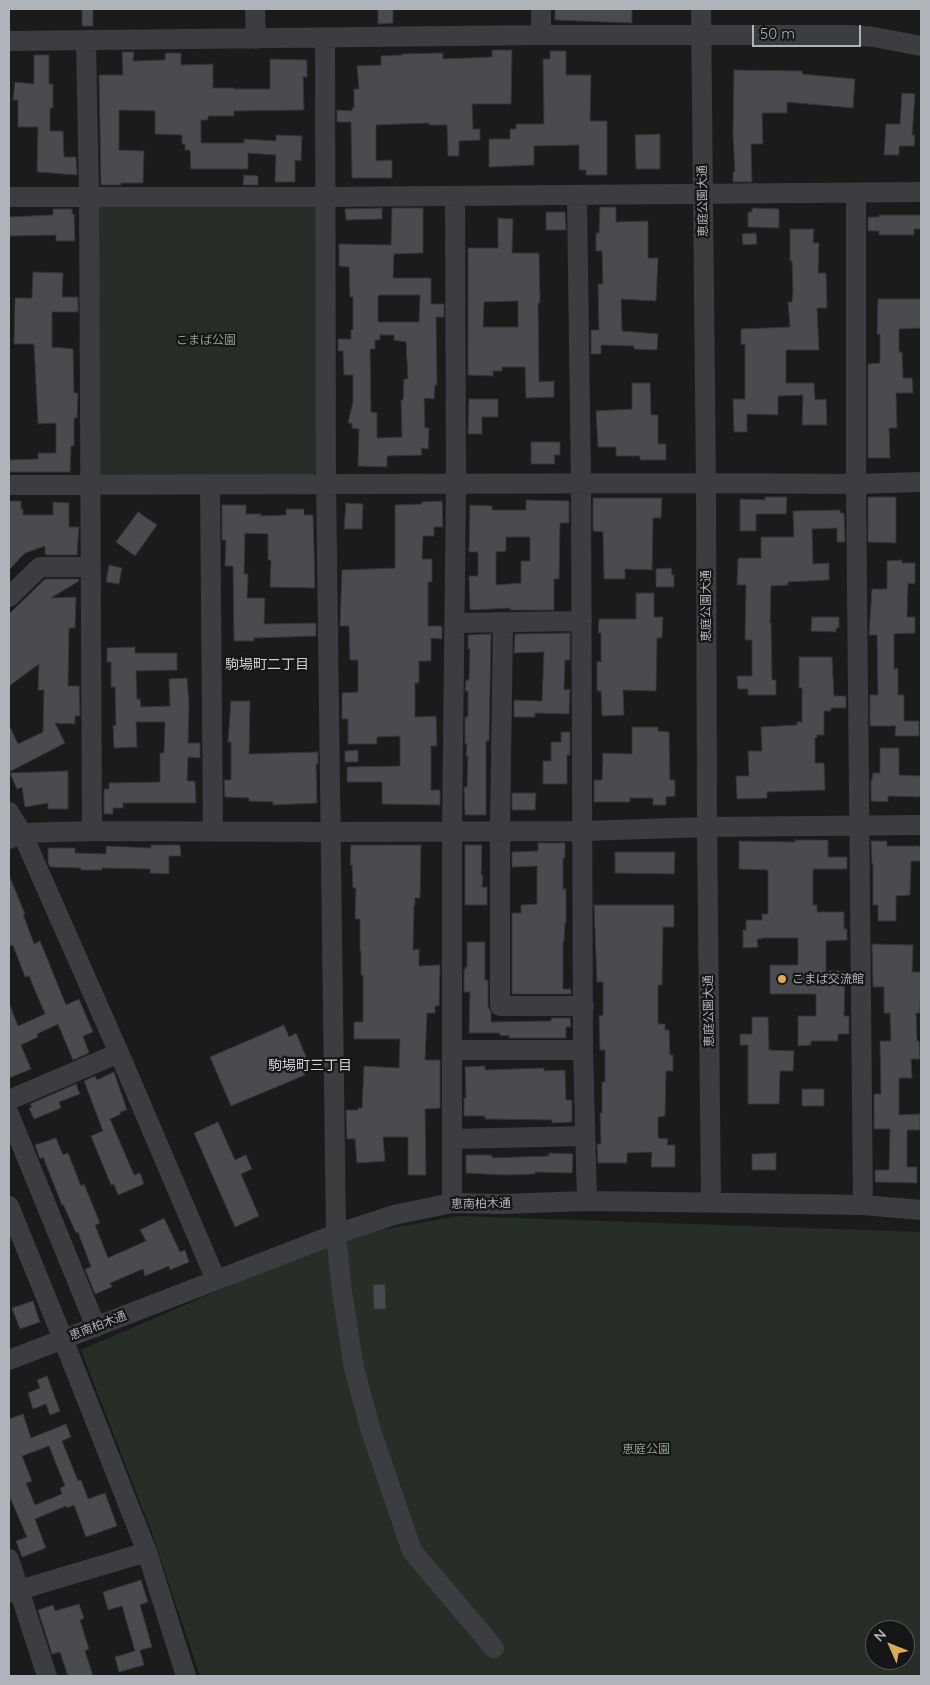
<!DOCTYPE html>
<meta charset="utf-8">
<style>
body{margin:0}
#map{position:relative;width:930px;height:1685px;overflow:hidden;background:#1b1b1c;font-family:Quicksand,sans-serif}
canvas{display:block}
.frame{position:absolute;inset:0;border:10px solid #afb3ba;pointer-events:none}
.north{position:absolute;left:865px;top:1620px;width:50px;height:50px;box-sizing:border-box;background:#161617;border:1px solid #535558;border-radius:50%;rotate:314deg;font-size:14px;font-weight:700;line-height:20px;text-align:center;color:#afb3ba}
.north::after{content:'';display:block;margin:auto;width:18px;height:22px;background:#ddab52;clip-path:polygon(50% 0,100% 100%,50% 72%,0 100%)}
.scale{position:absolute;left:752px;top:25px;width:109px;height:22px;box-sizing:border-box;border:2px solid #afb3ba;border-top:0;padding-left:6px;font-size:15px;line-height:18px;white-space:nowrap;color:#afb3ba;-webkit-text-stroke:4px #161617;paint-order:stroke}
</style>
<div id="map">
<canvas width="930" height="1685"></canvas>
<div class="frame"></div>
<div class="north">N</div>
<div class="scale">50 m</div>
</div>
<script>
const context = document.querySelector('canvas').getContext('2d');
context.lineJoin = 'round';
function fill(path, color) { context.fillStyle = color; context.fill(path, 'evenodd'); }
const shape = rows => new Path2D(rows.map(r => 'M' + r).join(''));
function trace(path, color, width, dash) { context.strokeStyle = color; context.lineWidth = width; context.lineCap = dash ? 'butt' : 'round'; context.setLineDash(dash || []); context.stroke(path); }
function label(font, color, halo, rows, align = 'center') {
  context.font = font + ' Quicksand,"Noto Sans JP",sans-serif'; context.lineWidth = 4.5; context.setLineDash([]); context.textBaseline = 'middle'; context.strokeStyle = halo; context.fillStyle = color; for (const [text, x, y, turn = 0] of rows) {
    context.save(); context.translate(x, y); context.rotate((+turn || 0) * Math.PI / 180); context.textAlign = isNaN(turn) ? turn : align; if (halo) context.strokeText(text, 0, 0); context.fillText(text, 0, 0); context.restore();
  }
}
const green = shape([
 [310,203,316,209,317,470,312,476,106,478,97,473,98,206],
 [458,1216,921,1232,921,1676,200,1676,152,1533,81,1350,342,1237],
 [875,1630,905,1630,905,1660,875,1660]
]);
const building = shape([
 [82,9,93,9,93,26,82,26,82,9],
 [378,9,393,9,393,23,378,24,378,9],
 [555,9,632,9,632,23,555,20,555,9],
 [492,50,512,50,511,104,472,104,473,129,480,129,480,140,459,141,459,156,448,156,447,125,429,125,429,123,376,125,376,161,392,160,392,178,352,178,351,122,337,122,337,110,352,111,352,108,354,108,354,89,359,89,357,66,381,65,381,56,402,55,402,54,443,53,443,59,492,57,492,50],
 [550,51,566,51,566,75,591,75,590,121,607,121,607,175,586,175,586,170,579,170,579,145,534,146,534,165,489,167,489,139,510,139,510,129,516,129,516,124,544,124,543,59,550,59,550,51],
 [122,52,134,52,133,61,165,60,165,53,181,53,181,65,213,64,213,88,234,88,234,89,270,89,270,59,307,60,307,77,303,77,304,110,234,111,234,116,208,116,208,120,201,120,201,143,244,143,244,139,276,141,276,135,302,136,301,161,295,160,295,182,275,182,276,155,248,153,248,169,191,169,190,150,185,150,185,144,182,144,182,135,155,134,155,111,119,110,119,150,144,151,143,183,121,183,121,185,101,185,99,75,123,75,122,52],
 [34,55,49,55,49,84,53,84,53,108,50,108,50,131,63,131,64,157,76,157,77,175,37,172,38,127,18,127,18,100,13,100,15,82,34,84,34,55],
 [734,70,802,71,802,74,855,79,853,108,787,102,787,113,762,113,763,144,751,144,752,182,733,182,733,172,735,172,733,134,734,70],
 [902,93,915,94,912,135,915,135,914,146,899,146,899,155,884,155,886,124,900,124,902,93],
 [660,134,660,169,636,169,635,135,660,134],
 [244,175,258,176,258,185,243,185,244,175],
 [600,207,616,207,616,222,648,221,648,258,658,258,656,301,621,299,622,331,658,334,657,350,634,349,634,346,601,345,601,354,591,354,591,330,599,330,598,284,603,284,602,251,596,251,596,233,599,233,600,207],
 [382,208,382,219,346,220,345,209,382,208],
 [392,208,423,208,423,253,394,254,393,278,431,278,431,304,444,304,444,317,436,317,437,385,435,385,434,399,424,398,425,428,429,428,428,449,421,448,422,455,387,456,387,467,358,466,359,429,352,428,352,423,348,423,353,402,353,375,344,375,343,351,338,351,338,339,351,339,351,330,353,330,353,297,350,297,349,267,339,266,339,244,391,245,392,208],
 [380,295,420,295,419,322,378,322,378,296,380,295],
 [380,335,394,335,394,340,406,342,408,379,404,379,403,400,401,400,402,437,377,438,377,413,371,412,370,349,375,349,375,340,380,340,380,335],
 [752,208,779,209,779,228,748,227,748,212,752,212,752,208],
 [53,209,72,209,72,214,74,214,75,241,56,241,56,235,9,236,9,217,53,215,53,209],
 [546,212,565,212,566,230,546,230,546,212],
 [879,215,921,215,921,229,914,229,914,235,879,235,879,231,868,231,868,217,879,217,879,215],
 [498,218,513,219,512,253,539,253,540,303,538,303,539,382,554,381,554,397,526,398,525,367,502,367,502,371,493,371,493,376,468,375,468,248,498,248,498,218],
 [518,301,518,327,483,327,484,302,518,301],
 [790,229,814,229,813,243,819,243,818,273,826,273,827,308,817,308,819,350,786,350,786,383,814,383,815,400,826,399,827,425,802,425,803,395,778,396,778,415,747,414,747,432,734,432,733,399,745,399,745,344,741,345,741,329,790,327,788,302,792,302,793,291,792,261,790,261,790,229],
 [756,233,757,244,743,245,742,234,756,233],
 [33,272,63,273,62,297,78,297,78,312,52,312,52,347,73,349,74,393,78,393,77,418,74,418,74,446,71,446,70,472,9,472,9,460,38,459,38,453,56,453,56,423,38,424,34,344,14,344,15,298,32,298,33,272],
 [878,299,921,299,921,328,899,329,899,352,902,352,903,378,912,378,913,393,896,393,897,428,889,428,890,458,868,458,868,364,880,363,880,334,877,334,878,299],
 [632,383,650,383,651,415,658,415,658,444,666,444,666,460,640,460,640,456,616,456,616,447,598,447,596,411,632,409,632,383],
 [469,399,498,399,498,417,482,417,482,434,468,434,469,399],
 [531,442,560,442,560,455,554,455,555,464,531,464,531,442],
 [765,497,787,497,786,514,756,514,756,531,740,531,740,499,765,500,765,497],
 [868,497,896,497,896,543,868,542,868,497],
 [593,498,662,498,661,518,653,518,652,570,625,569,625,579,604,579,603,532,593,531,593,498],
 [526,500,569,501,569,523,560,523,559,579,554,579,554,610,510,610,510,608,470,610,469,576,478,576,478,552,469,552,470,505,492,506,492,510,526,510,526,500],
 [506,537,530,537,530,561,521,561,521,583,496,585,496,552,506,551,506,537],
 [9,501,21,501,21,509,23,509,23,515,53,515,53,502,69,503,69,527,79,527,77,555,45,555,45,546,25,553,9,570,9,501],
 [442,501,443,527,434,527,434,536,423,536,422,559,432,559,432,582,428,582,428,626,442,626,442,639,431,638,431,661,419,661,419,683,415,683,415,717,436,716,437,746,431,746,431,790,440,790,440,805,382,804,382,782,347,782,347,767,400,766,400,736,377,737,377,744,348,744,348,719,342,719,342,693,358,692,358,660,350,660,349,626,340,626,342,570,395,568,395,505,422,504,422,502,442,501],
 [346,503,363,504,362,529,344,529,346,503],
 [222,505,246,505,246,514,261,514,261,516,286,515,286,509,304,509,304,515,313,515,315,588,270,587,271,560,268,560,268,534,245,533,244,574,248,574,247,598,265,598,264,624,316,623,316,636,254,638,254,641,234,641,233,566,225,566,226,540,222,540,222,505],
 [840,510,840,513,844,513,845,542,837,542,837,528,812,529,813,564,829,563,829,580,788,582,788,585,771,586,770,623,771,623,772,680,776,680,776,695,748,695,748,689,738,689,737,676,752,676,752,640,745,640,746,585,737,585,738,558,761,558,761,537,794,537,793,511,840,510],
 [138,512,157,525,135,556,116,542,138,512],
 [902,560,902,563,915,563,915,584,908,583,907,617,915,617,915,633,894,634,894,669,898,668,898,695,904,695,904,721,919,721,919,736,895,736,896,726,870,726,870,695,878,695,877,635,869,635,872,589,887,589,887,561,902,560],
 [109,565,122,568,119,584,106,582,109,565],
 [671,568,672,575,674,575,674,587,656,587,656,569,671,568],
 [45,579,78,579,79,581,51,598,76,597,75,628,69,628,68,686,79,686,80,716,75,716,75,724,55,723,65,743,9,772,9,725,18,744,43,732,44,690,38,690,39,664,9,686,9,614,45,579],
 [636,593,654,593,654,617,663,617,662,638,657,638,656,691,623,690,624,715,602,716,601,691,597,691,597,661,601,662,601,633,598,633,599,619,636,619,636,593],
 [812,617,839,617,839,628,836,628,836,632,811,631,812,617],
 [570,633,570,660,565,660,564,690,570,689,569,714,535,713,535,717,514,717,514,700,542,701,544,652,514,653,515,634,570,633],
 [491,634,489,741,486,741,486,815,465,815,464,787,467,787,468,756,466,756,467,744,465,744,465,717,468,717,468,691,465,691,466,680,469,680,470,649,468,649,468,635,491,634],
 [135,647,135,653,177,653,177,670,136,671,137,699,140,699,141,707,170,706,169,679,187,678,189,704,188,743,200,743,200,758,188,757,187,781,195,781,196,803,123,803,123,808,113,808,113,814,104,814,104,789,109,789,109,783,160,782,160,753,164,753,165,722,136,722,137,747,114,748,113,726,116,725,115,687,111,687,111,662,107,662,107,648,135,647],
 [799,657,832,657,834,696,846,696,846,708,831,708,831,711,824,711,824,735,817,735,817,738,815,738,815,763,824,763,825,790,767,792,767,798,737,799,736,776,749,776,748,751,762,751,761,727,797,725,797,722,802,722,802,688,799,688,799,657],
 [231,701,250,701,249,754,318,752,318,764,316,764,317,803,273,805,273,802,249,801,249,798,225,797,224,780,231,780,231,742,228,742,231,701],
 [632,727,658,727,658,731,669,732,670,780,675,780,675,796,666,797,666,805,653,805,653,798,630,798,630,802,594,802,594,780,602,780,603,753,632,754,632,727],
 [561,732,570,732,570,755,567,755,567,784,543,784,543,761,551,761,551,742,561,742,561,732],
 [880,748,899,748,899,775,921,776,920,797,888,796,888,802,871,801,871,780,872,780,873,773,880,773,880,748],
 [358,750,358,762,345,762,345,751,358,750],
 [68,771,68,809,48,809,48,803,25,807,22,787,17,789,10,773,68,771],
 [512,793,536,793,535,810,512,810,512,793],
 [795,840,828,840,828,857,847,857,847,869,813,869,813,905,817,905,817,912,844,912,844,929,847,929,847,940,826,941,826,971,845,971,844,1016,849,1016,849,1034,838,1034,838,1041,811,1041,811,1045,798,1046,798,1016,816,1016,816,994,770,994,770,965,798,965,798,938,762,938,762,939,757,939,758,947,743,948,743,930,746,930,746,920,762,920,762,914,768,914,768,870,739,869,739,841,795,842,795,840],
 [871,841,887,841,887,846,920,846,921,861,911,861,910,895,896,896,896,921,878,921,878,905,873,905,873,864,872,864,871,841],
 [538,843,565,843,565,858,563,858,563,889,566,889,566,923,565,923,564,941,563,941,563,989,571,989,571,994,512,994,512,913,521,913,521,905,537,904,537,866,512,867,512,852,538,851,538,843],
 [151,845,180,845,181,856,169,856,169,874,150,873,150,869,102,868,102,870,81,870,81,868,50,867,48,862,48,848,75,848,75,853,106,854,106,846,151,848,151,845],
 [351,845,421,845,420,898,415,898,415,905,414,905,413,950,419,949,419,966,440,965,439,1006,435,1006,435,1013,427,1013,425,1060,440,1060,440,1108,425,1109,426,1175,408,1175,408,1137,383,1137,385,1161,357,1163,355,1139,347,1139,346,1110,358,1110,358,1108,362,1108,364,1066,399,1068,400,1039,354,1039,354,1022,363,1022,363,975,361,975,361,951,360,951,360,919,355,919,356,888,353,888,352,865,350,865,351,845],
 [465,845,482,845,481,875,483,875,482,887,487,887,487,905,465,905,465,845],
 [615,852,675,852,674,874,615,873,615,852],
 [9,875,25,914,23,914,34,944,40,941,66,1005,79,999,93,1032,83,1036,89,1053,73,1060,58,1024,37,1034,38,1037,21,1045,31,1069,9,1078,9,1003,18,1026,45,1014,29,976,25,977,13,945,9,946,9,875],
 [594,905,674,905,674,927,663,927,662,985,658,985,658,1024,665,1024,665,1030,669,1030,670,1055,673,1055,673,1071,666,1071,665,1116,658,1117,658,1138,668,1139,667,1145,675,1145,675,1167,651,1167,652,1152,627,1153,627,1163,598,1163,597,1144,601,1144,600,1113,602,1113,602,1082,605,1082,605,1050,600,1050,599,1016,603,1015,603,982,597,982,594,905],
 [467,942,485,942,485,980,488,980,488,1006,491,1013,491,1022,551,1021,551,1018,570,1018,571,1027,566,1027,566,1038,509,1038,509,1035,500,1036,500,1033,469,1033,470,992,464,992,464,970,465,970,465,967,467,967,467,942],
 [872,944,913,945,912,972,921,972,920,1013,916,1013,917,1041,919,1041,920,1059,911,1059,912,1078,899,1078,899,1115,920,1114,920,1130,907,1130,907,1167,917,1167,917,1183,875,1182,875,1170,889,1170,890,1129,874,1129,874,1094,881,1094,880,1041,891,1041,890,1013,884,1013,884,987,873,987,872,944],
 [752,1017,768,1017,769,1050,794,1051,793,1071,780,1071,779,1104,748,1104,748,1045,740,1045,740,1034,752,1034,752,1017],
 [284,1025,289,1037,296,1033,307,1059,300,1062,305,1075,231,1106,210,1057,284,1025],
 [485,1066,485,1070,544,1068,544,1071,565,1070,566,1100,572,1100,572,1122,552,1123,552,1120,485,1119,485,1116,464,1116,464,1098,466,1098,465,1067,485,1066],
 [114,1072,127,1110,120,1112,121,1114,110,1119,134,1175,140,1173,144,1184,118,1195,114,1184,111,1185,91,1136,103,1131,84,1081,95,1076,97,1080,114,1072],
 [76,1084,80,1094,59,1102,61,1108,34,1119,29,1108,32,1107,30,1104,76,1084],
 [802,1089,824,1089,824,1106,802,1106,802,1089],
 [218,1122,235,1160,246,1155,252,1169,241,1174,259,1216,235,1227,194,1133,218,1122],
 [56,1138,63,1155,68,1153,81,1186,84,1184,100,1223,95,1225,108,1258,146,1241,140,1230,164,1218,180,1252,185,1250,189,1262,170,1270,169,1266,145,1276,143,1269,110,1283,112,1287,95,1294,85,1269,91,1267,78,1232,76,1233,63,1204,62,1205,43,1157,40,1159,35,1145,56,1138],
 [549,1153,573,1154,572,1173,535,1172,535,1174,505,1175,466,1173,466,1155,492,1155,492,1158,549,1156,549,1153],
 [776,1153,776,1170,752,1170,752,1154,776,1153],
 [385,1284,386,1309,374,1309,373,1285,385,1284],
 [33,1301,40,1322,20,1329,12,1308,33,1301],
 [47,1376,60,1411,50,1415,46,1404,33,1409,28,1393,40,1388,37,1380,47,1376],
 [23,1414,31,1438,66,1424,71,1437,62,1441,78,1481,81,1480,88,1499,105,1493,117,1526,86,1537,74,1505,67,1508,66,1506,35,1519,46,1548,22,1557,16,1541,27,1537,9,1495,9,1419,23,1414],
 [49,1446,65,1486,60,1488,62,1494,35,1505,26,1483,32,1481,22,1456,49,1446],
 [141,1580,148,1602,140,1605,152,1647,140,1650,144,1665,119,1672,115,1657,135,1651,122,1606,108,1610,103,1592,141,1580],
 [79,1604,84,1618,80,1620,89,1649,85,1651,93,1676,68,1676,60,1652,52,1654,38,1610,53,1605,55,1611,79,1604]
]);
const minor = shape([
 [255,9,256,39],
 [701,9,706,483,707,827,711,1202],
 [541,35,541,9],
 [325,38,326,484,336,1234,342,1292,354,1368,371,1431,412,1551,494,1648],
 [9,41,541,35,850,35,874,37,921,46],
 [86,41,89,198,92,831],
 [856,194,856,484,863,1205],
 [577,196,581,484,583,1050,587,1201],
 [9,197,326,197,921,192],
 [9,485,706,483,856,484,921,482],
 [210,485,213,831],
 [9,597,40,567,90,567],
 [455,623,582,621],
 [503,623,500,830,500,1006,584,1006],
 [9,812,22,833,119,1053,216,1280],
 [9,839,22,833,92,831,330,832,584,831,707,827,921,825],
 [452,1050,583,1050],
 [9,1100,119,1053],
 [9,1114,96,1327],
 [452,1139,585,1136],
 [452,1203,452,831,456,484,455,196],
 [9,1206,63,1339,147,1552,186,1676],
 [9,1360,336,1234,394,1215,452,1203,502,1204,587,1201,739,1203,863,1205,921,1210],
 [9,1559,47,1676],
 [9,1593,147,1552]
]);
const markers = [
 [782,979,5,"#ddab52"]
];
const streetNames = [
 ["恵庭公園大通",703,201,-91],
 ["恵庭公園大通",706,606,-90],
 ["恵庭公園大通",709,1011,-91],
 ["恵南柏木通",481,1204,-1],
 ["恵南柏木通",98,1326,-21]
];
const parkNames = [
 ["こまば公園",206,340],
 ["恵庭公園",646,1449]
];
const poiNames = [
 ["こまば交流館",792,979]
];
const neighbourhoodNames = [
 ["駒場町二丁目",267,665],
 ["駒場町三丁目",310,1066]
];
fill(green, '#272e28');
fill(building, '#4a4b4e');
trace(building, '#353538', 1);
trace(minor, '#3c3d41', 20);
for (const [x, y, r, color] of markers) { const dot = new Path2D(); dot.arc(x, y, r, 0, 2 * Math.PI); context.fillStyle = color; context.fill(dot); trace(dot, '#161617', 2); }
label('12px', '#afb3ba', '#161617', streetNames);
label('12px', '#88a389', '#161617', parkNames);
label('12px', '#afb3ba', '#161617', poiNames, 'left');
label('14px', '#cfd1d7', '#161617', neighbourhoodNames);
</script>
